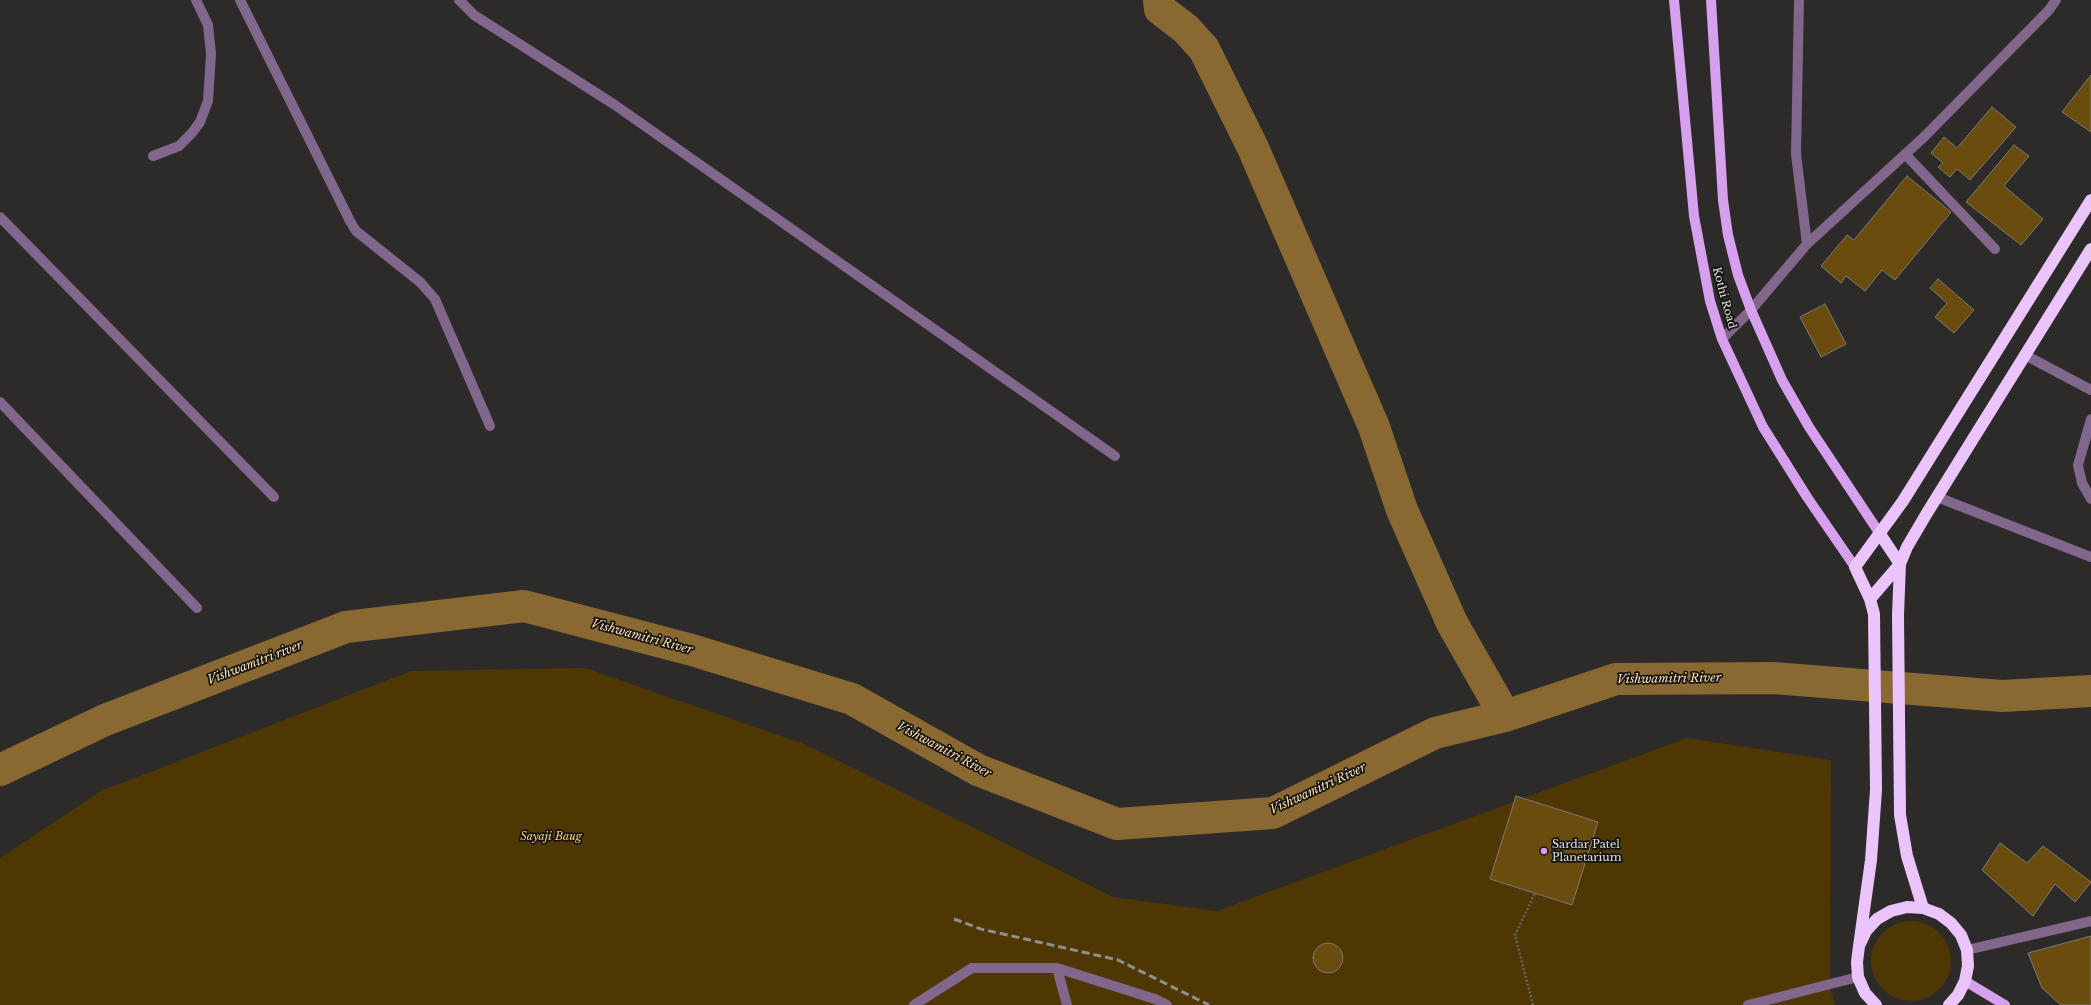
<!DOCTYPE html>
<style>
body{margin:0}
canvas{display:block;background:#2c2b29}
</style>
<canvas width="2091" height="1005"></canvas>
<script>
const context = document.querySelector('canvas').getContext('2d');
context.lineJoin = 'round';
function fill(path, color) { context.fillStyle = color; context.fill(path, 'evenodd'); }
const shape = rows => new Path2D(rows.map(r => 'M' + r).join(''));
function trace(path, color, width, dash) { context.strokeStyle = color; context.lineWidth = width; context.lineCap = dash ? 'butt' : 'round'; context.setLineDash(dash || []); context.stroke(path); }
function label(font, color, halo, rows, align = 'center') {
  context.font = font + ' "Libre Baskerville",serif'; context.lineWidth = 3.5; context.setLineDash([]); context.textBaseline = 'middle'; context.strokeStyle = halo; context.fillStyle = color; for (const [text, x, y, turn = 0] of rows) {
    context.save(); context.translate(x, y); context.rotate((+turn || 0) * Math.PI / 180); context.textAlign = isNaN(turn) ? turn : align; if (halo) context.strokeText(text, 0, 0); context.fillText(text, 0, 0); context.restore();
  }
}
const green = shape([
 [585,668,807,745,1113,897,1217,911,1687,738,1831,760,1830,989,1835,1005,0,1005,0,858,101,791,411,671],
 '1871 961a40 40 0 1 1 80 0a40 40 0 1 1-80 0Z'
]);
const river = shape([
 [1159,0,1160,9,1186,29,1204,49,1253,148,1374,427,1402,510,1452,623,1505,716],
 [0,770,105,720,346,627,524,606,692,650,852,699,978,770,1117,824,1273,813,1435,733,1505,716,1616,679,1773,678,2002,696,2091,691]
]);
const building = shape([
 [2091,75,2091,132,2062,112,2091,75],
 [1992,107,2016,127,1970,180,1957,169,1950,177,1938,167,1943,163,1931,153,1944,137,1957,148,1992,107],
 [2014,145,2029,156,2004,186,2043,219,2021,245,1966,202,2014,145],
 [1907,176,1951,212,1895,280,1882,270,1865,291,1846,276,1841,283,1821,266,1847,235,1854,240,1907,176],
 [1938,279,1974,310,1954,333,1935,317,1947,303,1930,288,1938,279],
 [1825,304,1846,344,1821,357,1800,317,1825,304],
 [1516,796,1598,822,1572,905,1490,879,1516,796],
 [2000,843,2027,863,2043,846,2091,882,2075,902,2055,884,2033,916,1982,870,2000,843],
 [2091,936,2091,1005,2061,1005,2042,988,2028,953,2091,936],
 '1313 958a15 15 0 1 1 30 0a15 15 0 1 1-30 0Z'
]);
const path = shape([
 [1533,1005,1515,935,1535,893]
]);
const minor = shape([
 [240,0,350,221,356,231,420,282,435,299,490,426],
 [459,0,474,15,615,105,1115,456],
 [1799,0,1796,154,1807,244],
 [1905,154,1995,249],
 [153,156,179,146,192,133,200,122,208,101,211,54,208,25,196,0],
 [0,217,274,497],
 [1722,339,1751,310,1807,244,1924,137,2049,10,2056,0],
 [2025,355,2091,390],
 [0,402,197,608],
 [2091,419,2078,465,2082,483,2091,499],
 [1937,497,2091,557],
 [1967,950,2091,921],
 [1057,968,1067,1005],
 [914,1005,972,968,1057,968,1155,999,1167,1005],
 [1748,1005,1858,977]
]);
const major = shape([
 [1674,0,1694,216,1710,301,1722,339,1763,427,1807,497,1855,567],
 [1711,0,1723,200,1728,235,1738,275,1751,310,1782,380,1809,427,1880,534],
 [1965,981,2005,1005]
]);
const highway = shape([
 [1870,599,1900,564,1880,534],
 [1923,908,1907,856,1900,815,1898,615,1900,564,1907,547,1927,513,2091,249],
 [1859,946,1871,860,1876,790,1874,614,1870,599,1855,567,1903,501,2091,200],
 [1876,1005,1865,993,1858,977,1857,962,1859,946,1866,931,1877,919,1891,911,1907,907,1923,908,1939,914,1951,923,1961,935,1967,950,1968,966,1965,981,1958,995,1949,1005]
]);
const rail = shape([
 [954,919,981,929,1118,960,1209,1005]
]);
const markers = [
 [1544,851,4,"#db99f6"]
];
const streetNames = [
 ["Kothi Road",1724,298,75]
];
const parkNames = [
 ["Sayaji Baug",551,837]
];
const poiNames = [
 ["Sardar Patel",1552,845],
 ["Planetarium",1552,858]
];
const waterNames = [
 ["Vishwamitri River",642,637,15],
 ["Vishwamitri river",255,663,-21],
 ["Vishwamitri River",1669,679,-1],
 ["Vishwamitri River",944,750,28],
 ["Vishwamitri River",1318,789,-25]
];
fill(green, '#4f3704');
trace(river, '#896931', 32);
fill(building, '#6a4c0e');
trace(building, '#7b7a77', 1);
trace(path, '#656462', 2.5, [2, 2]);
trace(minor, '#81678c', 10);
trace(major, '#d7a0ee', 10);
trace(highway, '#ebc4fc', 12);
trace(rail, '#908f8d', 3, [8, 4]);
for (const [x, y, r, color] of markers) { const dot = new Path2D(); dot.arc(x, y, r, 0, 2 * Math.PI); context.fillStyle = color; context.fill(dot); trace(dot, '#141412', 1.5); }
label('11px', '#e1e0df', '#141412', streetNames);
label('italic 11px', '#faca78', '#141412', parkNames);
label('11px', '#e1e0df', '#141412', poiNames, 'left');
label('italic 12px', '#fcdfb0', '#141412', waterNames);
</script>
